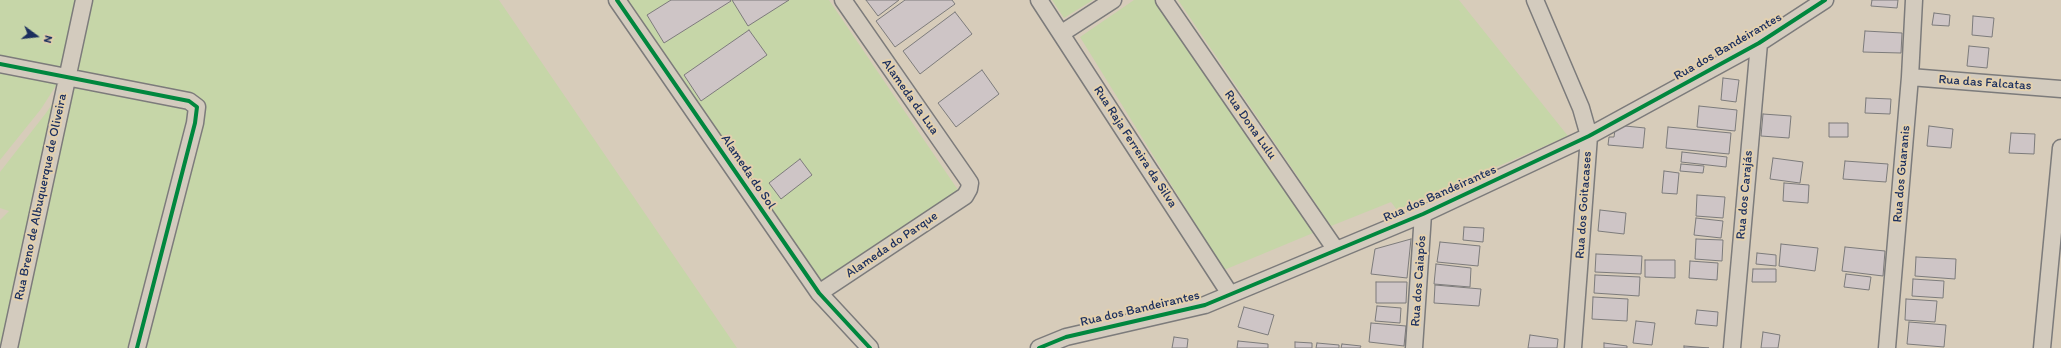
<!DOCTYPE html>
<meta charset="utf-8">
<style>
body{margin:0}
#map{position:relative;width:2061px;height:348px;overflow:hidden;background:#d7ccba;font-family:Itim,sans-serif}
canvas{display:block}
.north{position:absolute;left:16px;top:16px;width:40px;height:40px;-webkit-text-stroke:3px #e3d0ae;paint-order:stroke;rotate:105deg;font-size:11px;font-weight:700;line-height:16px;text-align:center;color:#1b2f5e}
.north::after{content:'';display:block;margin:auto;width:14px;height:18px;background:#1b2f5e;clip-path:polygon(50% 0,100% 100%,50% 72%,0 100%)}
</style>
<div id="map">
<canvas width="2061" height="348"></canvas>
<div class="north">N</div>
</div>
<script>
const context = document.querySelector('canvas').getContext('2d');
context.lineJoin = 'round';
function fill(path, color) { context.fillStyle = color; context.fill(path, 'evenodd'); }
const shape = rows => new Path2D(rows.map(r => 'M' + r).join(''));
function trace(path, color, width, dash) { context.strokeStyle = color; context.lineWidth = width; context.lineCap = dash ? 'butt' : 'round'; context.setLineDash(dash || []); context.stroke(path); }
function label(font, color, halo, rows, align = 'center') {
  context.font = font + ' Itim,sans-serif'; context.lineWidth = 4; context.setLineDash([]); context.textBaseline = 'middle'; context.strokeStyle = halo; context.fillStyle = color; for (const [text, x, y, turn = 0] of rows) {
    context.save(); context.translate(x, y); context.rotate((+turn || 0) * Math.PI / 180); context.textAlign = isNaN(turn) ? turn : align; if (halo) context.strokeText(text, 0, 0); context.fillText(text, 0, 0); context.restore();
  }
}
const green = shape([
 [0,0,82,0,66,70,41,109,0,160],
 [90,0,499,0,737,348,0,348,0,220,9,211,0,208,0,172,46,113,73,74],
 [626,0,671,0,647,15,664,43,731,2,730,0,829,0,958,190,819,286],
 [749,30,767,55,701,101,684,75],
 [800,159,812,175,781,198,769,183],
 [1052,0,1093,0,1064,18],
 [1134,0,1155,0,1313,233,1224,270,1080,37],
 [1178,0,1459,0,1568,136,1397,210,1391,202,1331,226]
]);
const building = shape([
 [671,0,730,0,731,1,664,43,647,15,671,0],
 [732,0,789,0,748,26,732,0],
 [866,0,899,0,878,16,866,0],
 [905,0,952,0,955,4,895,47,876,21,905,0],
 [1872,0,1898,0,1897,8,1871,6,1872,0],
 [955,12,972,34,920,74,903,51,955,12],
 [1934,13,1950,15,1949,26,1932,25,1934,13],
 [1973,16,1994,18,1992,37,1972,35,1973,16],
 [749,30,767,55,701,101,684,75,749,30],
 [1865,31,1902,33,1901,53,1863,52,1865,31],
 [1969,46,1989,48,1987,68,1967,66,1969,46],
 [982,70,999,94,956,127,938,103,982,70],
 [1723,78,1739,80,1736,102,1721,100,1723,78],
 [1866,98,1891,99,1890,114,1865,113,1866,98],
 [1699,106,1737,110,1735,131,1697,127,1699,106],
 [1763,114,1791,116,1789,138,1761,136,1763,114],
 [1829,123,1848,123,1848,137,1829,137,1829,123],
 [1625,126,1645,128,1643,148,1608,145,1609,137,1614,137,1615,130,1625,126],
 [1929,126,1953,129,1951,148,1927,146,1929,126],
 [1668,127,1731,133,1729,154,1666,148,1668,127],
 [2011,133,2035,134,2034,154,2009,153,2011,133],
 [1682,152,1727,157,1726,167,1681,162,1682,152],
 [1773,158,1803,162,1800,183,1770,179,1773,158],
 [800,159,812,175,781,199,769,183,800,159],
 [1845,161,1888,164,1886,182,1843,179,1845,161],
 [1681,164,1704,166,1703,173,1680,171,1681,164],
 [1664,171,1679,173,1677,194,1662,193,1664,171],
 [1784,183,1809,185,1808,203,1783,201,1784,183],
 [1697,195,1725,197,1723,218,1696,216,1697,195],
 [1600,210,1626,213,1624,234,1598,231,1600,210],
 [1696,218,1723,221,1721,238,1694,235,1696,218],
 [1464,227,1484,228,1483,242,1463,240,1464,227],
 [1411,239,1407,278,1371,274,1375,249,1411,239],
 [1696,239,1723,240,1722,261,1695,259,1696,239],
 [1440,242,1480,246,1478,266,1437,262,1440,242],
 [1781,244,1818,248,1815,271,1779,266,1781,244],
 [1845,247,1885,251,1883,276,1842,271,1845,247],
 [1757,253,1776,255,1776,266,1756,264,1757,253],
 [1596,254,1642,256,1641,274,1595,272,1596,254],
 [1916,257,1956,259,1955,279,1915,276,1916,257],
 [1645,260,1675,260,1675,278,1645,277,1645,260],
 [1690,261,1718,263,1717,280,1689,278,1690,261],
 [1436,264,1471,268,1470,287,1434,284,1436,264],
 [1753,269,1776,269,1776,282,1752,282,1753,269],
 [1846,274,1871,277,1869,290,1844,287,1846,274],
 [1595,275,1640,277,1639,296,1594,293,1595,275],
 [1913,279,1944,281,1943,298,1912,296,1913,279],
 [1376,282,1407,282,1406,303,1376,303,1376,282],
 [1435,285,1481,289,1479,306,1434,303,1435,285],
 [1593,297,1628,299,1627,321,1592,319,1593,297],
 [1906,299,1937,301,1935,322,1905,320,1906,299],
 [1377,306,1401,308,1400,323,1375,321,1377,306],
 [1244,307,1274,315,1268,335,1238,327,1244,307],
 [1697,310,1718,312,1717,326,1695,324,1697,310],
 [1636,321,1655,323,1652,345,1633,343,1636,321],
 [1909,322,1946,325,1944,347,1907,344,1909,322],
 [1371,323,1406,326,1404,346,1369,342,1371,323],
 [1763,332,1780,335,1778,348,1761,348,1763,332],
 [1530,335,1558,339,1557,348,1528,348,1530,335],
 [1174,337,1188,339,1187,348,1172,348,1174,337],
 [1238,341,1268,344,1268,348,1237,348,1238,341],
 [1295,342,1312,343,1312,348,1295,348,1295,342],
 [1317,343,1339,345,1339,348,1316,348,1317,343],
 [1604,343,1627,346,1627,348,1604,348,1604,343],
 [1342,344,1361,346,1360,348,1341,348,1342,344],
 [1684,346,1709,348,1684,348,1684,346]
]);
const minor = shape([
 [617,0,819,293,870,348],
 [1039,0,1230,294],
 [1164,0,1336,250],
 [1535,0,1581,108,1589,136,1573,348],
 [1062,33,1113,0],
 [0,64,189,101,197,107,195,123,137,348],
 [1910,77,2061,89],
 [819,293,965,196,969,189,970,183,966,177,843,0],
 [9,348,84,0],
 [1039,348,1066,337,1205,305,1423,214,1589,136,1759,43,1825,0],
 [1414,348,1423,214],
 [1732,348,1759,43],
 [1887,348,1910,77,1914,0],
 [2042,348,2061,148]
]);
const cycleway = shape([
 [617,0,819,293,870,348],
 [0,64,189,101,197,107,195,123,137,348],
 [1039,348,1066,337,1205,305,1423,214,1589,136,1759,43,1825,0]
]);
const streetNames = [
 ["Rua dos Bandeirantes",1728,47,-30],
 ["Rua das Falcatas",1985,83,4],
 ["Alameda da Lua",910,97,55],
 ["Rua Dona Lulu",1250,125,55],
 ["Rua Raja Ferreira da Silva",1135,147,57],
 ["Alameda do Sol",748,172,56],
 ["Rua dos Guaranis",1902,174,-85],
 ["Rua dos Bandeirantes",1440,194,-24],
 ["Rua dos Carajás",1745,195,-85],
 ["Rua Breno de Albuquerque de Oliveira",41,197,-78],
 ["Rua dos Goitacases",1584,205,-86],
 ["Alameda do Parque",892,245,-34],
 ["Rua dos Caiapós",1419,281,-86],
 ["Rua dos Bandeirantes",1140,309,-13]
];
fill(green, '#c6d6a8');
fill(building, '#cec5c6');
trace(building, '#7c7b7b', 1);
trace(minor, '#7c7b7b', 19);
trace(minor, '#d3cbbe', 16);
trace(cycleway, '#00873e', 4);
label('13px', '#1b2f5e', '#e3d0ae', streetNames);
</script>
